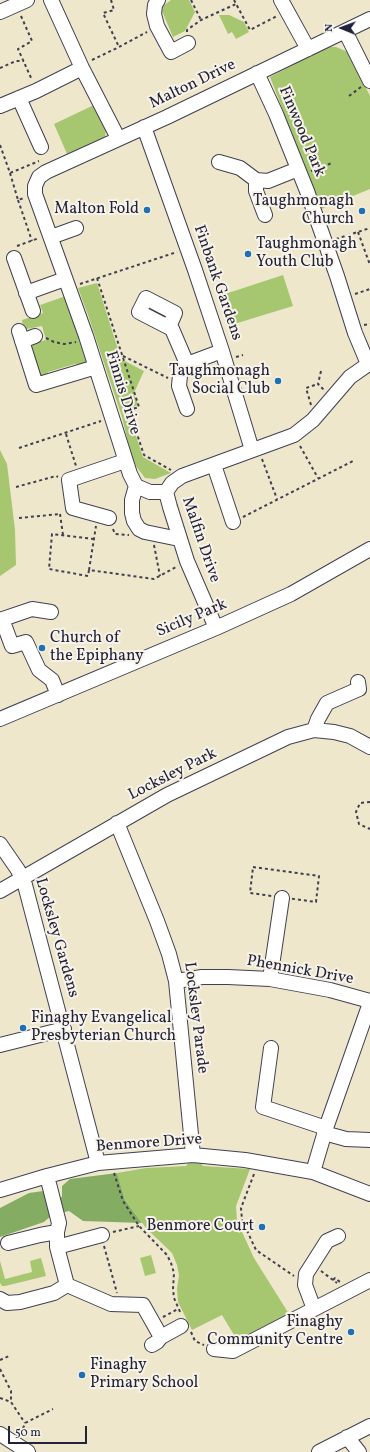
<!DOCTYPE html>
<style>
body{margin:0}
#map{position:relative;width:370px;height:1452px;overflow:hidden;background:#eee7cc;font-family:Vollkorn,serif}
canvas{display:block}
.north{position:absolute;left:322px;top:8px;width:40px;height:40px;-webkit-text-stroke:3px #f7f3e8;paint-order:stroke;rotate:271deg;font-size:11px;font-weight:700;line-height:16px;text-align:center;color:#22223b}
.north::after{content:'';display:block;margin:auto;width:14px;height:18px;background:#22223b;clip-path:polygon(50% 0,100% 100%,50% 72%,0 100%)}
.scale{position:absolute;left:8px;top:1426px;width:79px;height:18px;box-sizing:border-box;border:2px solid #22223b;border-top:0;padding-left:5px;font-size:12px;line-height:14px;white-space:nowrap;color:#22223b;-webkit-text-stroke:3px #f7f3e8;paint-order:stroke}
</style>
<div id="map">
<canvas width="370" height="1452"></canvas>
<div class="north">N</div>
<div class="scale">50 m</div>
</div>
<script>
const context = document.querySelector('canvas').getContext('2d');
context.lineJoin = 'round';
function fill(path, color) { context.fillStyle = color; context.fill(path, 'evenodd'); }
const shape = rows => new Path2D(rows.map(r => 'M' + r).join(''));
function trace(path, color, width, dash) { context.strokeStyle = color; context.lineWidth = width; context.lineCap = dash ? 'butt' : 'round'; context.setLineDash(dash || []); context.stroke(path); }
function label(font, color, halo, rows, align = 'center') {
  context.font = font + ' Vollkorn,serif'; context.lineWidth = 4; context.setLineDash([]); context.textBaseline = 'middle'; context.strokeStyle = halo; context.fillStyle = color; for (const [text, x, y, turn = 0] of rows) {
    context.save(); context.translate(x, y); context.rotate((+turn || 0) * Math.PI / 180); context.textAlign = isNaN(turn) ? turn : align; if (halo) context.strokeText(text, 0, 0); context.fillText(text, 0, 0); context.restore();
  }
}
const green = shape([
 [171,0,189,0,195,12,185,31,173,37,162,11,163,6],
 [219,15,229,15,244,22,249,32,236,39,232,32,228,34],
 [326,47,336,47,348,52,370,96,370,189,321,209,270,77],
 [94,105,106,131,105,137,67,154,54,124],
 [283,275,293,306,231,325,222,295],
 [97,283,121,359,144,371,133,395,136,398,138,405,127,409,143,457,171,473,155,479,145,478,136,466,131,455,122,417,88,315,78,288],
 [66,296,86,356,86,362,81,365,75,364,48,372,46,376,42,376,40,375,31,349,34,343,46,340,42,326,27,329,23,326,22,320,43,313,40,305],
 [0,450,7,464,15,530,16,565,0,576],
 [189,1162,200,1162,203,1166,250,1169,236,1206,237,1221,254,1258,289,1314,237,1340,222,1315,192,1330,178,1302,177,1289,179,1275,177,1265,172,1253,146,1228,125,1200,117,1173,146,1168,186,1166],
 [151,1255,156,1273,145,1276,140,1258],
 [41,1258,46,1276,5,1286,2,1286,0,1283,0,1261,5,1279,32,1272,30,1261]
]);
const forest = shape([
 [117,1173,125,1200,142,1223,83,1221,69,1211,52,1215,44,1222,0,1237,0,1208,29,1193,43,1191,49,1200,62,1197,62,1186,70,1179]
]);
const path = shape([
 [111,0,114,10,103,13,119,47],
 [191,0,201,20],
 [234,0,250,30,277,16],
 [21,16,32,41,18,49,32,80],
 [187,32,187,30,201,20,236,4],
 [92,60,119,47,147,32],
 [0,68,16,61,24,61],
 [349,96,361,87],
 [0,145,10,173,39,161],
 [311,171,332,163],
 [10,173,18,200,24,198],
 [18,200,32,241],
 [358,232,370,265],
 [336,239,370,228],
 [17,246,39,238],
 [97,278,139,407,129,410,144,455,171,470],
 [80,284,177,252],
 [355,294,370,289],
 [364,325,370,324],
 [46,338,54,342,64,344,76,342],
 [123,356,168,378],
 [236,357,243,355],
 [321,371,318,384,324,390],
 [311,405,306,388,318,384],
 [66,434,76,466],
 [300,446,318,478],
 [19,448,101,421],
 [262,459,277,499],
 [16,487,56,476,58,477],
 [60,514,63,535],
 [243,517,353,461],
 [19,518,60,514],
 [113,529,115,534,129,535],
 [94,539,52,534,49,569,88,576,89,570,154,579,178,566],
 [154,545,160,576],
 [89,570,96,526],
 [370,802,360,803,356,812,359,824,370,829],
 [253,867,319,876,316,902,250,893,253,867],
 [114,1173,123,1201,139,1226,167,1255,171,1263,174,1273,173,1289,174,1298,181,1314],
 [254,1174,241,1208,242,1220,256,1250,294,1276],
 [113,1232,139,1226],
 [104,1246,117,1293],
 [321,1271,337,1283],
 [333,1280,335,1278,340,1282],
 [163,1317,178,1309],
 [191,1332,195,1341,204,1345],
 [0,1360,9,1356],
 [0,1369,11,1391,11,1402],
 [0,1398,11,1402,25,1423],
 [21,1434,25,1423,53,1409]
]);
const minor = shape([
 [51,0,82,68,118,138],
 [158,0,155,5,154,14,157,26,171,52,188,43],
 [281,0,308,49],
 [0,12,27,0],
 [345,31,370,81],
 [257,73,276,114,307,191,337,276,355,333,368,364],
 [19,98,41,147],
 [0,106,36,91,82,68],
 [144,127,195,270,222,351,252,450],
 [219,162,240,168,256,180,268,181,298,169],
 [256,180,256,191,265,215],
 [51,237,76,228],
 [14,258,33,311],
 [26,293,65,279],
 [169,327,175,313,146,298,139,312,172,329,187,364],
 [19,331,36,385,96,367],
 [22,341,35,336],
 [187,409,179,386,180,375,187,364,222,351],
 [214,465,233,522],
 [136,486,132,500,132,513,134,521,139,529,145,532,179,539],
 [166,492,150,492,136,486,130,474,86,336,35,194,35,186,39,177,46,172,167,117,370,19],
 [109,518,73,508,69,480,125,461],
 [2,619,12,646,26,642,39,670,52,680,58,695],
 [0,620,32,609,51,612],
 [216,628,187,561,170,507,166,492,172,483,182,476,294,435,313,420,350,377,370,363],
 [0,719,216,628,291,594,370,549],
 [314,730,318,719,327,703,359,689,358,682],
 [117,823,157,921,169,954,176,981,193,1155],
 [0,844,18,870,25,885,98,1163],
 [0,891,167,795,288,737,314,730,334,732,350,736,370,747],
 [270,979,282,898],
 [176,981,202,977,228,977,270,979,330,990,370,1001],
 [0,1045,64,1029],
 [271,1048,263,1107,326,1128],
 [324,1133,346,1139,370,1140],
 [313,1172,326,1128,370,1003],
 [47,1176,59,1223,57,1232,57,1247,67,1285,111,1304,143,1305,161,1337],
 [0,1190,47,1176,98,1163,193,1155,245,1160,313,1172,370,1194],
 [8,1243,40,1235,57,1232],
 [57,1247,102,1235],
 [0,1299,7,1303,20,1302,54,1293,67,1285],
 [314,1309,305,1285,306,1274,327,1241,338,1236],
 [152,1345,157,1342,161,1337,181,1326],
 [214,1349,233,1351,370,1280],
 [0,1434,28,1452],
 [347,1437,359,1452],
 [319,1452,370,1426]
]);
const markers = [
 [147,210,4,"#1f6fb2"],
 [362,211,4,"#1f6fb2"],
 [248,254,4,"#1f6fb2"],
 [278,381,4,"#1f6fb2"],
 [42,648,4,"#1f6fb2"],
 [23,1028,4,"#1f6fb2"],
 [262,1227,4,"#1f6fb2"],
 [351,1332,4,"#1f6fb2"],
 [82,1375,4,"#1f6fb2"]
];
const streetNames = [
 ["Malton Drive",193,85,-26],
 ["Finwood Park",301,132,67],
 ["Finbank Gardens",217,283,71],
 ["Finnis Drive",122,393,73],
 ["Malfin Drive",200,540,71],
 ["Sicily Park",192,619,-23],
 ["Locksley Park",173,775,-27],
 ["Locksley Gardens",56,938,74],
 ["Phennick Drive",300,971,10],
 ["Locksley Parade",195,1018,83],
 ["Benmore Drive",149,1144,-4]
];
const poiNames = [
 ["Taughmonagh",354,202],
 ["Church",354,220],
 ["Malton Fold",139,210],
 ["Taughmonagh",256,245,"left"],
 ["Youth Club",256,263,"left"],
 ["Taughmonagh",270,372],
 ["Social Club",270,390],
 ["Church of",50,639,"left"],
 ["the Epiphany",50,657,"left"],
 ["Finaghy Evangelical",31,1019,"left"],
 ["Presbyterian Church",31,1037,"left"],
 ["Benmore Court",254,1227],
 ["Finaghy",343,1323],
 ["Community Centre",343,1341],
 ["Finaghy",90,1366,"left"],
 ["Primary School",90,1384,"left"]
];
fill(green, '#a6c770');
fill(forest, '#84ac62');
trace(minor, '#414051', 16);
trace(path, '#414051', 2, [3, 3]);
trace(minor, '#fff', 14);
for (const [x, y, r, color] of markers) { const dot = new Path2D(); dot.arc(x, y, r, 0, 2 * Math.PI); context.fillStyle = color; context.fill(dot); trace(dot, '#f7f3e8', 1.5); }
label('16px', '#22223b', '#f7f3e8', streetNames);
label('16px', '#22223b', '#f7f3e8', poiNames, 'right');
</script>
